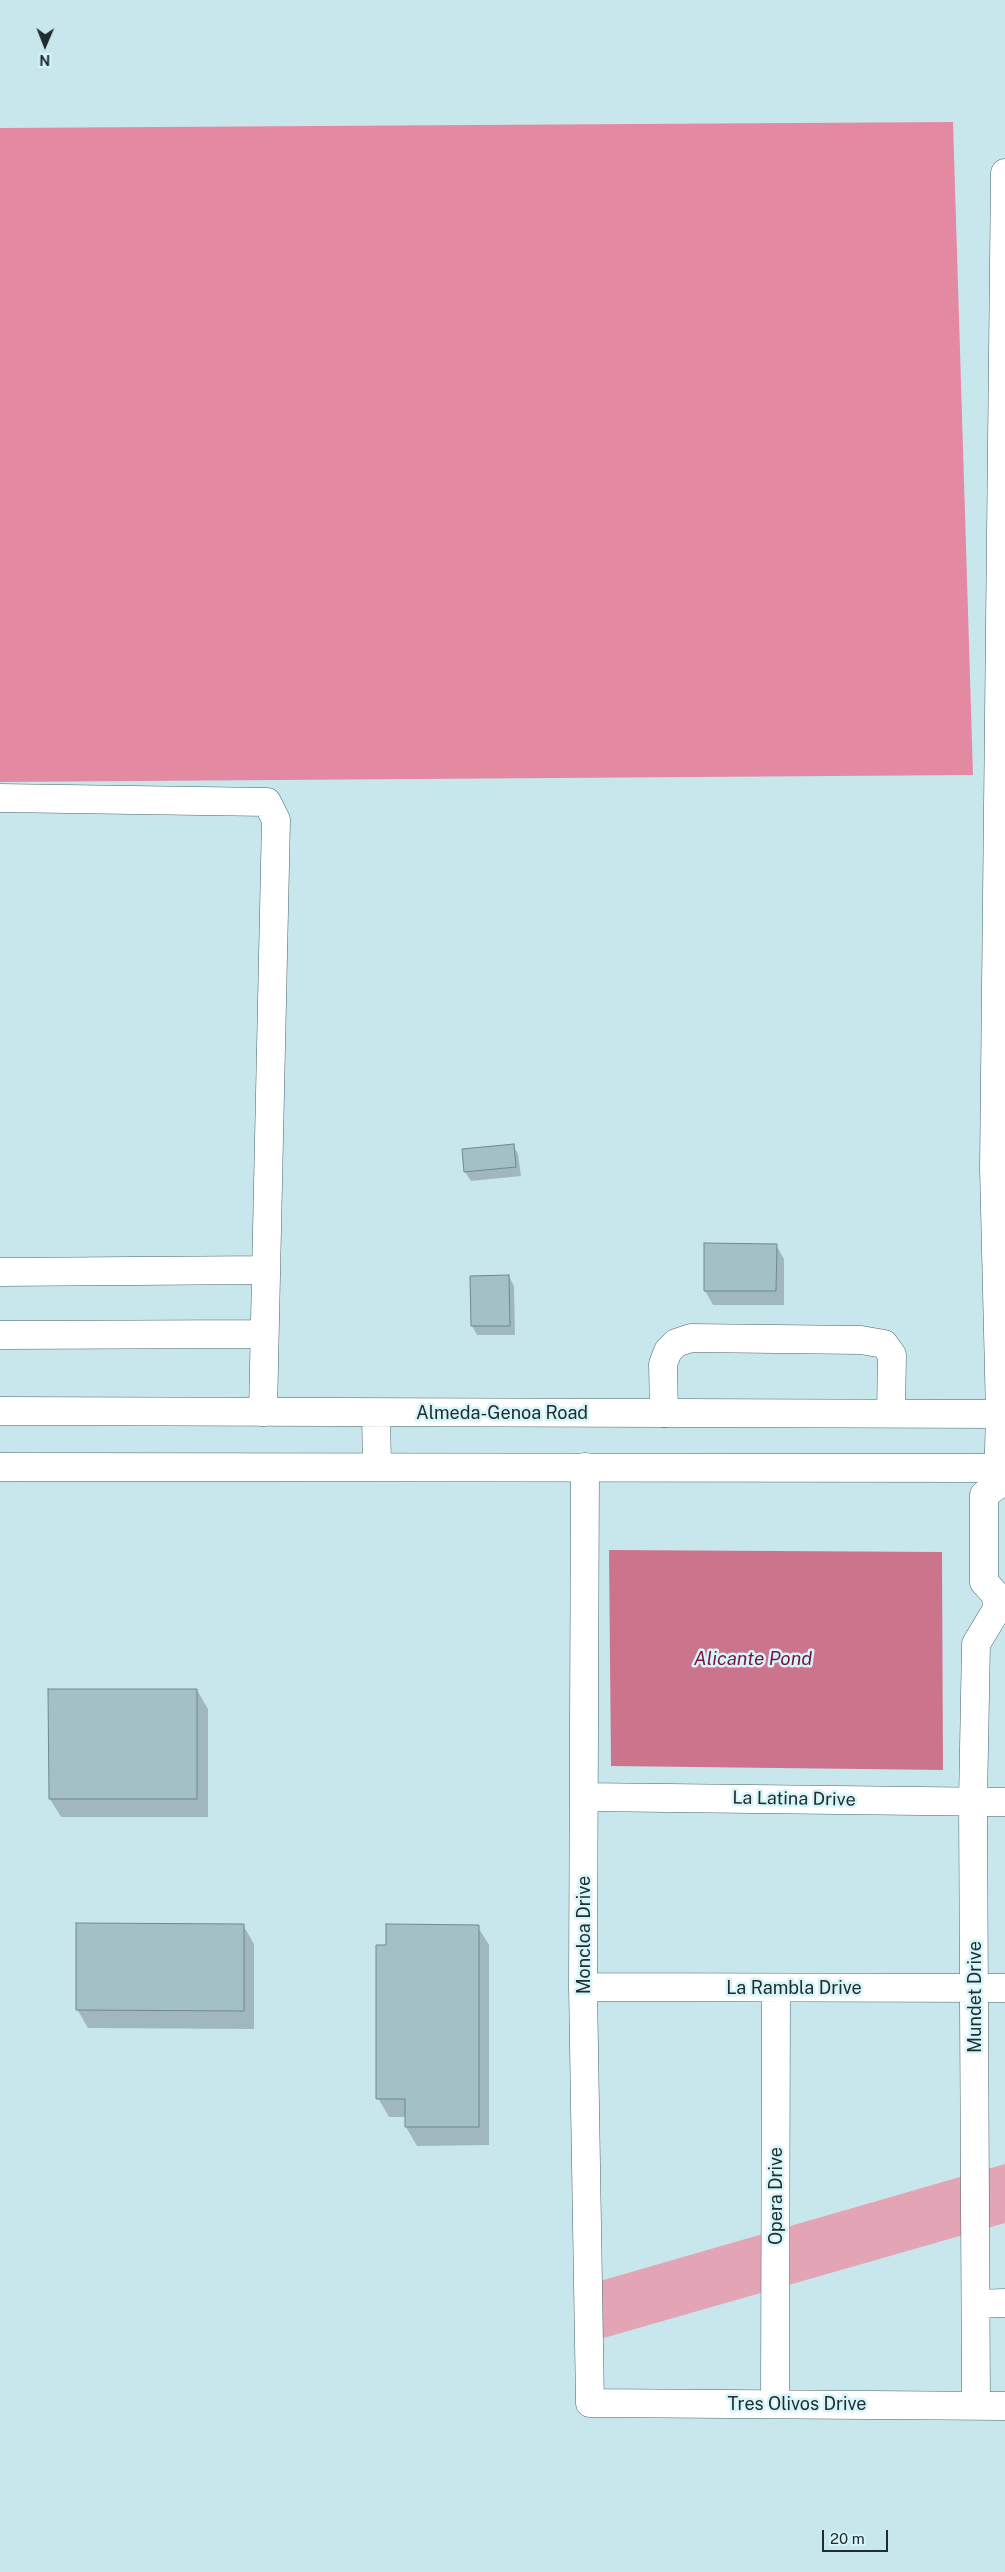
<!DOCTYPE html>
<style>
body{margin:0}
#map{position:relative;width:1005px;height:2572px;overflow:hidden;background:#c8e7ed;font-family:"Public Sans",sans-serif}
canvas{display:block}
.north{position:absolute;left:20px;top:20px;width:50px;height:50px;-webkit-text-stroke:4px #d5f5fa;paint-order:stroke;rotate:181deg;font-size:14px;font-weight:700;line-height:20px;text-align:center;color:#202c2e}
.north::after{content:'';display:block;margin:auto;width:18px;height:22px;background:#202c2e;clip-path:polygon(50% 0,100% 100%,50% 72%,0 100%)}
.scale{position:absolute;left:822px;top:2530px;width:66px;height:22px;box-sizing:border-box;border:2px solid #202c2e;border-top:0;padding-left:6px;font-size:15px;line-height:18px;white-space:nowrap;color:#202c2e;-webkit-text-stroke:4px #d5f5fa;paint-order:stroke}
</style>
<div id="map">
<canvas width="1005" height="2572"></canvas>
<div class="north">N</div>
<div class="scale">20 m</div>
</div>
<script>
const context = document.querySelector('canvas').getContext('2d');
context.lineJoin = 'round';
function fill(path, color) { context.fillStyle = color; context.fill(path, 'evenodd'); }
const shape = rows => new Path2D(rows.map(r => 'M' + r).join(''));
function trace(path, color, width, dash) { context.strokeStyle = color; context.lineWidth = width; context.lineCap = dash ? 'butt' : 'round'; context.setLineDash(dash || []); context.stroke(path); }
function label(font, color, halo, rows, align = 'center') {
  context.font = font + ' "Public Sans",sans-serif'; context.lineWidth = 5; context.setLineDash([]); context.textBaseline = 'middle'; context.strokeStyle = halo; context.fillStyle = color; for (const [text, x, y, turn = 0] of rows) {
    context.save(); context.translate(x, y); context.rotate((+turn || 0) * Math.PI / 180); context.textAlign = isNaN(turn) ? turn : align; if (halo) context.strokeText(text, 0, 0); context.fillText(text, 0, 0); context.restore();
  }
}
const green = shape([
 [1005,2164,1005,2223,600,2339,600,2281]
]);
const forest = shape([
 [953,122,973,775,0,782,0,128]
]);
const water = shape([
 [609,1550,942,1552,943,1770,611,1766]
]);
const shadow = shape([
 [513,1145,518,1154,521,1176,471,1181,465,1172,463,1150],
 [776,1245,784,1259,784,1305,713,1305,705,1291],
 [509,1276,514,1286,515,1335,477,1335,472,1326],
 [197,1690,208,1709,208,1817,61,1817,50,1799],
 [243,1925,254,1944,254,2029,88,2028,77,2009],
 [478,1927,489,1945,489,2145,417,2146,406,2127,406,2117,389,2117,378,2098,387,1946]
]);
const building = shape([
 [514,1144,516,1167,464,1172,462,1149,514,1144],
 [704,1243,777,1244,776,1291,704,1291,704,1243],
 [509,1275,510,1326,471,1326,470,1276,509,1275],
 [48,1689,197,1689,197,1799,49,1799,48,1689],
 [76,1923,244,1924,244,2011,76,2010,76,1923],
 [386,1924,479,1925,479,2127,405,2127,405,2099,376,2099,376,1945,386,1945,386,1924]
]);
const minor = shape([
 [0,798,267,802,276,820,263,1412],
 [0,1272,266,1270],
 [0,1335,264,1334],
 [664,1413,663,1364,668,1351,676,1343,691,1338,861,1340,884,1344,892,1355,891,1413],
 [585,1467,583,1987,590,2403,1005,2406],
 [998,1485,1000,1414,994,1168,1005,173],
 [584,1797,1005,1802],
 [583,1987,1005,1988],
 [976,2304,1005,2303],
 [775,2404,776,1988],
 [976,2405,973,1801,976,1644,997,1609,996,1595,984,1582,984,1495,998,1485]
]);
const major = shape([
 [0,1411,1005,1414],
 [376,1413,377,1467],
 [0,1467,1005,1468]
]);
const streetNames = [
 ["Almeda-Genoa Road",502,1413],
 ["La Latina Drive",794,1799,1],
 ["Moncloa Drive",584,1935,-90],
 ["La Rambla Drive",794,1988],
 ["Mundet Drive",975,1997,-90],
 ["Opera Drive",776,2196,-90],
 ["Tres Olivos Drive",797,2404]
];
const waterNames = [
 ["Alicante Pond",753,1659]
];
fill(green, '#e3a5b5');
fill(forest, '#e489a2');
fill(water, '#cd748d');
fill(shadow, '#0003');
fill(building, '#a2c0c6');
trace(building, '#6c898e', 1);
trace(minor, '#496569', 29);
trace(major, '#496569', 29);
trace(minor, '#fff', 28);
trace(major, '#fff', 28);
label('18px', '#202c2e', '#d5f5fa', streetNames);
label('italic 19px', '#7e113f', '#d5f5fa', waterNames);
</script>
